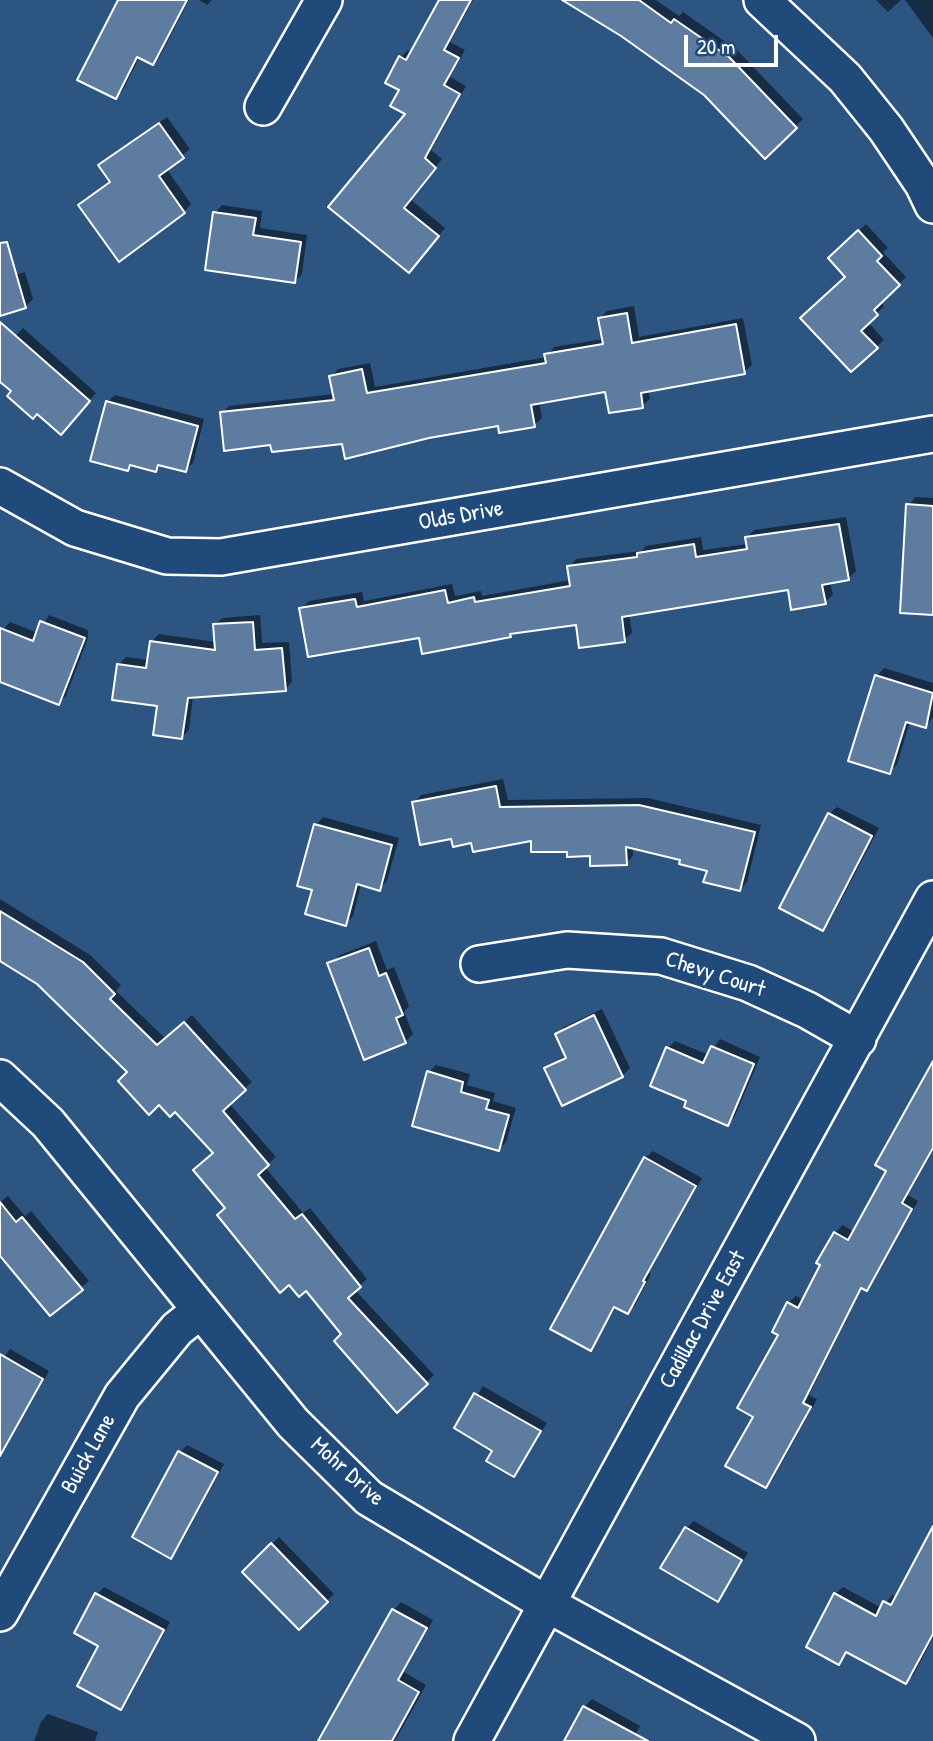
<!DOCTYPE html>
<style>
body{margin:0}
#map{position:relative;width:933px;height:1741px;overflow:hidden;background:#2c5582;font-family:"Patrick Hand",sans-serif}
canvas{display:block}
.scale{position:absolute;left:684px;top:35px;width:94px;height:32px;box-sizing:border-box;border:4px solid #fff;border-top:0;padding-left:9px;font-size:21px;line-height:24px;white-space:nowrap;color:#fff;-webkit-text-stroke:5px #1f4a7a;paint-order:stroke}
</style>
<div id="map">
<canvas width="933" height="1741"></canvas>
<div class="scale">20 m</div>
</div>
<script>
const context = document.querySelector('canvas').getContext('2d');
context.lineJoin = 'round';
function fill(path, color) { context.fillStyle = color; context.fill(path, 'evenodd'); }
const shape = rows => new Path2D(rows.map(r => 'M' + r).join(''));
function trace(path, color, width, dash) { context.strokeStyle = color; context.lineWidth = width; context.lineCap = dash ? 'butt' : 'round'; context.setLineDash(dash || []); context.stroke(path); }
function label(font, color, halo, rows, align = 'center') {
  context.font = font + ' "Patrick Hand",sans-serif'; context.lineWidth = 5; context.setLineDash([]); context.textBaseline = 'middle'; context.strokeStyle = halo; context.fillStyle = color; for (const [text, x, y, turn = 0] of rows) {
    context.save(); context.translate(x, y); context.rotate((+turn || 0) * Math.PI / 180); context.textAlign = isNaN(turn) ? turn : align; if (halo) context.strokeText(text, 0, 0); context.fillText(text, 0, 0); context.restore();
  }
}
const shadow = shape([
 [120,0,189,0,160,56,153,63,140,56,123,90,116,97],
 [199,0,212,0,207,5],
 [441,0,473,0,450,42,465,50,450,77,466,86,431,150,442,159,410,199,445,228,416,264,335,211,408,114,401,89,401,57,408,50,413,52],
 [565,0,656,0,679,16,683,12,737,50,803,119,765,156,705,93,622,35],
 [876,0,901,0,888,12],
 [905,0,933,0,933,38],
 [167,117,190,149,166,168,191,204,184,212,81,205,111,181,101,165],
 [222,205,262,211,260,228,307,235,302,274,295,282,215,213],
 [866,224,888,248,883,252,906,277,880,302,884,306,868,322,884,340,851,370,847,277,830,259],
 [0,251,8,277,25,272,33,299,25,307,0,314],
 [634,306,639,337,743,318,752,365,744,372,648,390,650,399,642,406,607,390,539,402,542,418,534,425,499,424,344,442,272,444,222,413,229,406,334,394,331,377,338,369,370,363,375,387,547,357,554,347,603,339,600,318,607,311],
 [23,328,96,393,68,425,0,380,0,353],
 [115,395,204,419,193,463,185,470,162,464,156,470,133,464,128,469,107,402],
 [916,497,933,498,933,613,908,505],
 [846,517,856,571,848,579,830,582,833,595,825,602,789,588,629,614,632,633,624,640,577,623,514,632,510,636,420,636,301,609,309,601,362,592,364,601,452,584,455,596,481,591,482,596,571,580,569,567,576,559,641,551,646,546,701,537,703,550,748,544,747,537,754,530],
 [49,615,88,630,88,638,66,696,58,703,0,680,3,630,10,622,38,633],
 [260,615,262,643,289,642,292,682,285,690,193,696,189,730,181,738,159,705,119,664,126,657,149,660,151,642,159,634,216,642,215,625,222,618],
 [884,668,933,683,933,718,925,726,910,721,897,765,889,772,877,676],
 [503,779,508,800,648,798,761,825,747,882,740,890,709,869,682,859,633,847,633,856,626,863,533,839,473,841,452,837,414,803,421,795],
 [837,807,879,828,830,921,823,929,829,814],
 [323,817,399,838,387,881,379,889,361,884,353,916,345,924,314,889,316,825],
 [0,899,90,955,121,985,116,991,166,1039,192,1015,252,1082,229,1103,276,1157,265,1167,303,1213,310,1208,367,1279,355,1290,434,1375,397,1411,343,1334,306,1288,227,1208,215,1153,175,1109,159,1103,38,983,0,959],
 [376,941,387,970,394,967,409,1006,404,1012,413,1034,405,1042,332,963,340,955],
 [602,1009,630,1068,622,1076,546,1068,566,1055,557,1034,564,1027],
 [720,1039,760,1057,735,1116,728,1124,689,1100,668,1048,675,1041,709,1055],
 [436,1065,470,1074,467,1085,495,1093,493,1101,516,1108,506,1142,499,1149,429,1072],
 [933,1076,933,1151,908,1195,918,1201,874,1281,867,1289,863,1287,809,1395,817,1399,773,1479,766,1486,755,1416,788,1303,796,1296,804,1300,822,1264,819,1262,835,1233,843,1225,854,1232,888,1171],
 [653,1151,702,1178,649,1273,651,1274,635,1305,628,1312,617,1306,591,1349,645,1158],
 [8,1196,25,1216,31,1211,89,1281,50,1314,0,1253,0,1202],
 [10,1349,49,1371,0,1458,0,1362],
 [483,1386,547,1423,514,1475,495,1450,456,1428],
 [187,1445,224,1464,178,1549,171,1556,180,1452],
 [694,1521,748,1553,718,1600,686,1528],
 [933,1529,933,1638,914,1674,906,1682,848,1651,838,1663,835,1594,843,1587,882,1608,892,1595,897,1597],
 [279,1537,334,1594,299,1628,245,1572],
 [104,1587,170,1622,128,1700,121,1708,101,1645,97,1594],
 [401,1602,433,1620,404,1672,426,1685,395,1741,320,1741,394,1610],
 [592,1699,640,1726,632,1741,574,1741,584,1707],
 [48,1714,98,1732,95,1741,34,1741,41,1722]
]);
const building = shape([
 [118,0,187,0,153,65,137,57,116,99,77,80,118,0],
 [439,0,471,0,444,50,459,58,444,85,460,94,425,158,436,168,404,208,439,236,409,273,328,207,405,114,390,106,399,90,385,83,399,56,406,60,439,0],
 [562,0,639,0,671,23,674,19,729,57,797,128,765,159,704,95,621,36,562,0],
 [159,123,184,158,159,176,185,213,119,262,78,205,110,182,98,165,159,123],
 [213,212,256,218,253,235,301,242,295,283,205,270,213,212],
 [858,230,882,256,877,261,900,285,874,310,878,315,861,331,878,348,851,372,800,318,845,277,828,258,858,230],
 [7,242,26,308,0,316,0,243,7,242],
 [627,313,632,343,736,324,745,374,641,393,643,408,609,413,605,392,531,405,535,427,499,433,498,426,429,438,345,459,342,444,272,452,270,445,224,451,220,412,334,400,329,376,362,369,367,393,546,363,544,354,603,344,598,318,627,313],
 [0,322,90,401,61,435,37,414,33,419,7,396,11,391,0,382,0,322],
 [106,401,198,426,186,472,158,465,156,472,130,465,128,471,90,461,106,401],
 [906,504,933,506,933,615,900,613,906,504],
 [839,524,849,580,822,585,826,604,791,610,788,590,622,617,625,642,579,648,576,625,510,634,511,637,422,654,419,638,308,657,299,608,355,599,357,607,445,590,448,603,474,597,475,602,570,586,567,566,637,557,637,553,694,544,696,557,747,549,745,537,839,524],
 [40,621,85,638,59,705,0,682,0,628,33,641,40,621],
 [253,622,255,650,282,648,286,691,188,698,182,739,153,735,157,706,112,700,117,664,146,668,150,641,215,650,213,624,253,622],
 [875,675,933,693,926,728,906,722,890,774,848,761,875,675],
 [496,786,500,807,639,805,755,832,740,891,703,882,707,871,679,864,680,860,626,847,627,865,590,866,590,856,567,857,567,852,531,852,531,841,473,852,471,843,453,847,451,839,420,845,412,802,496,786],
 [828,813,872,836,823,931,779,908,828,813],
 [314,824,392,845,380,891,357,884,346,926,305,914,312,890,297,886,314,824],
 [0,911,83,962,115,994,110,999,157,1045,184,1022,246,1090,223,1111,269,1165,258,1175,295,1219,302,1214,361,1287,348,1298,428,1384,397,1413,334,1341,341,1334,306,1291,299,1297,289,1285,280,1293,217,1215,225,1208,193,1170,213,1153,175,1112,170,1117,159,1105,149,1115,118,1081,127,1072,37,984,0,961,0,911],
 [369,948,379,976,386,973,403,1015,396,1018,406,1043,364,1060,327,963,369,948],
 [594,1015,623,1077,562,1106,544,1068,566,1058,555,1034,594,1015],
 [711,1046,754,1064,728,1126,684,1107,686,1101,650,1086,666,1047,703,1063,711,1046],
 [933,1061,933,1148,902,1203,912,1209,867,1291,861,1288,803,1403,811,1407,766,1488,725,1466,753,1417,737,1408,778,1335,772,1332,787,1302,798,1308,820,1265,816,1263,834,1232,848,1240,886,1171,875,1165,933,1061],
 [427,1071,463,1082,461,1092,489,1100,486,1109,509,1115,499,1151,412,1126,427,1071],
 [644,1157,696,1186,643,1281,645,1282,628,1314,614,1307,591,1351,550,1329,644,1157],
 [0,1202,16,1222,22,1217,83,1290,50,1316,0,1256,0,1202],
 [0,1354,43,1379,0,1456,0,1354],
 [474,1393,541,1431,514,1477,486,1461,492,1451,454,1428,474,1393],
 [178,1451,218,1472,171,1559,132,1537,178,1451],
 [933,1526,933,1634,906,1684,846,1652,839,1665,806,1647,834,1593,876,1616,883,1601,891,1605,933,1526],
 [685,1527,742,1560,718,1602,660,1568,685,1527],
 [271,1543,328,1602,299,1630,242,1572,271,1543],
 [95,1593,164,1630,121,1710,77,1686,98,1646,74,1633,95,1593],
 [392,1609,427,1628,398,1680,419,1692,392,1741,318,1741,392,1609],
 [583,1706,648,1741,564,1741,583,1706]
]);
const minor = shape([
 [762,0,845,78,886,129,923,184,933,205],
 [263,107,324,0],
 [0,486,75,528,167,556,221,557,933,434],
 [479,964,567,950,661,956,748,983,807,1010,858,1039],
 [0,1078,48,1123,293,1423,369,1498,547,1604,797,1741],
 [0,1613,122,1396,177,1329,201,1310],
 [472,1741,933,899]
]);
const streetNames = [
 ["Olds Drive",461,516,-10],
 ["Chevy Court",715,975,18],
 ["Cadillac Drive East",703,1320,-61],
 ["Buick Lane",89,1454,-61],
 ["Mohr Drive",347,1472,42]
];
fill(shadow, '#0007');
fill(building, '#5e7c9f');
trace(building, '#fff', 2);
trace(minor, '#fff', 40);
trace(minor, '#1f4a7a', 35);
label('23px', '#fff', '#1f4a7a', streetNames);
</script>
